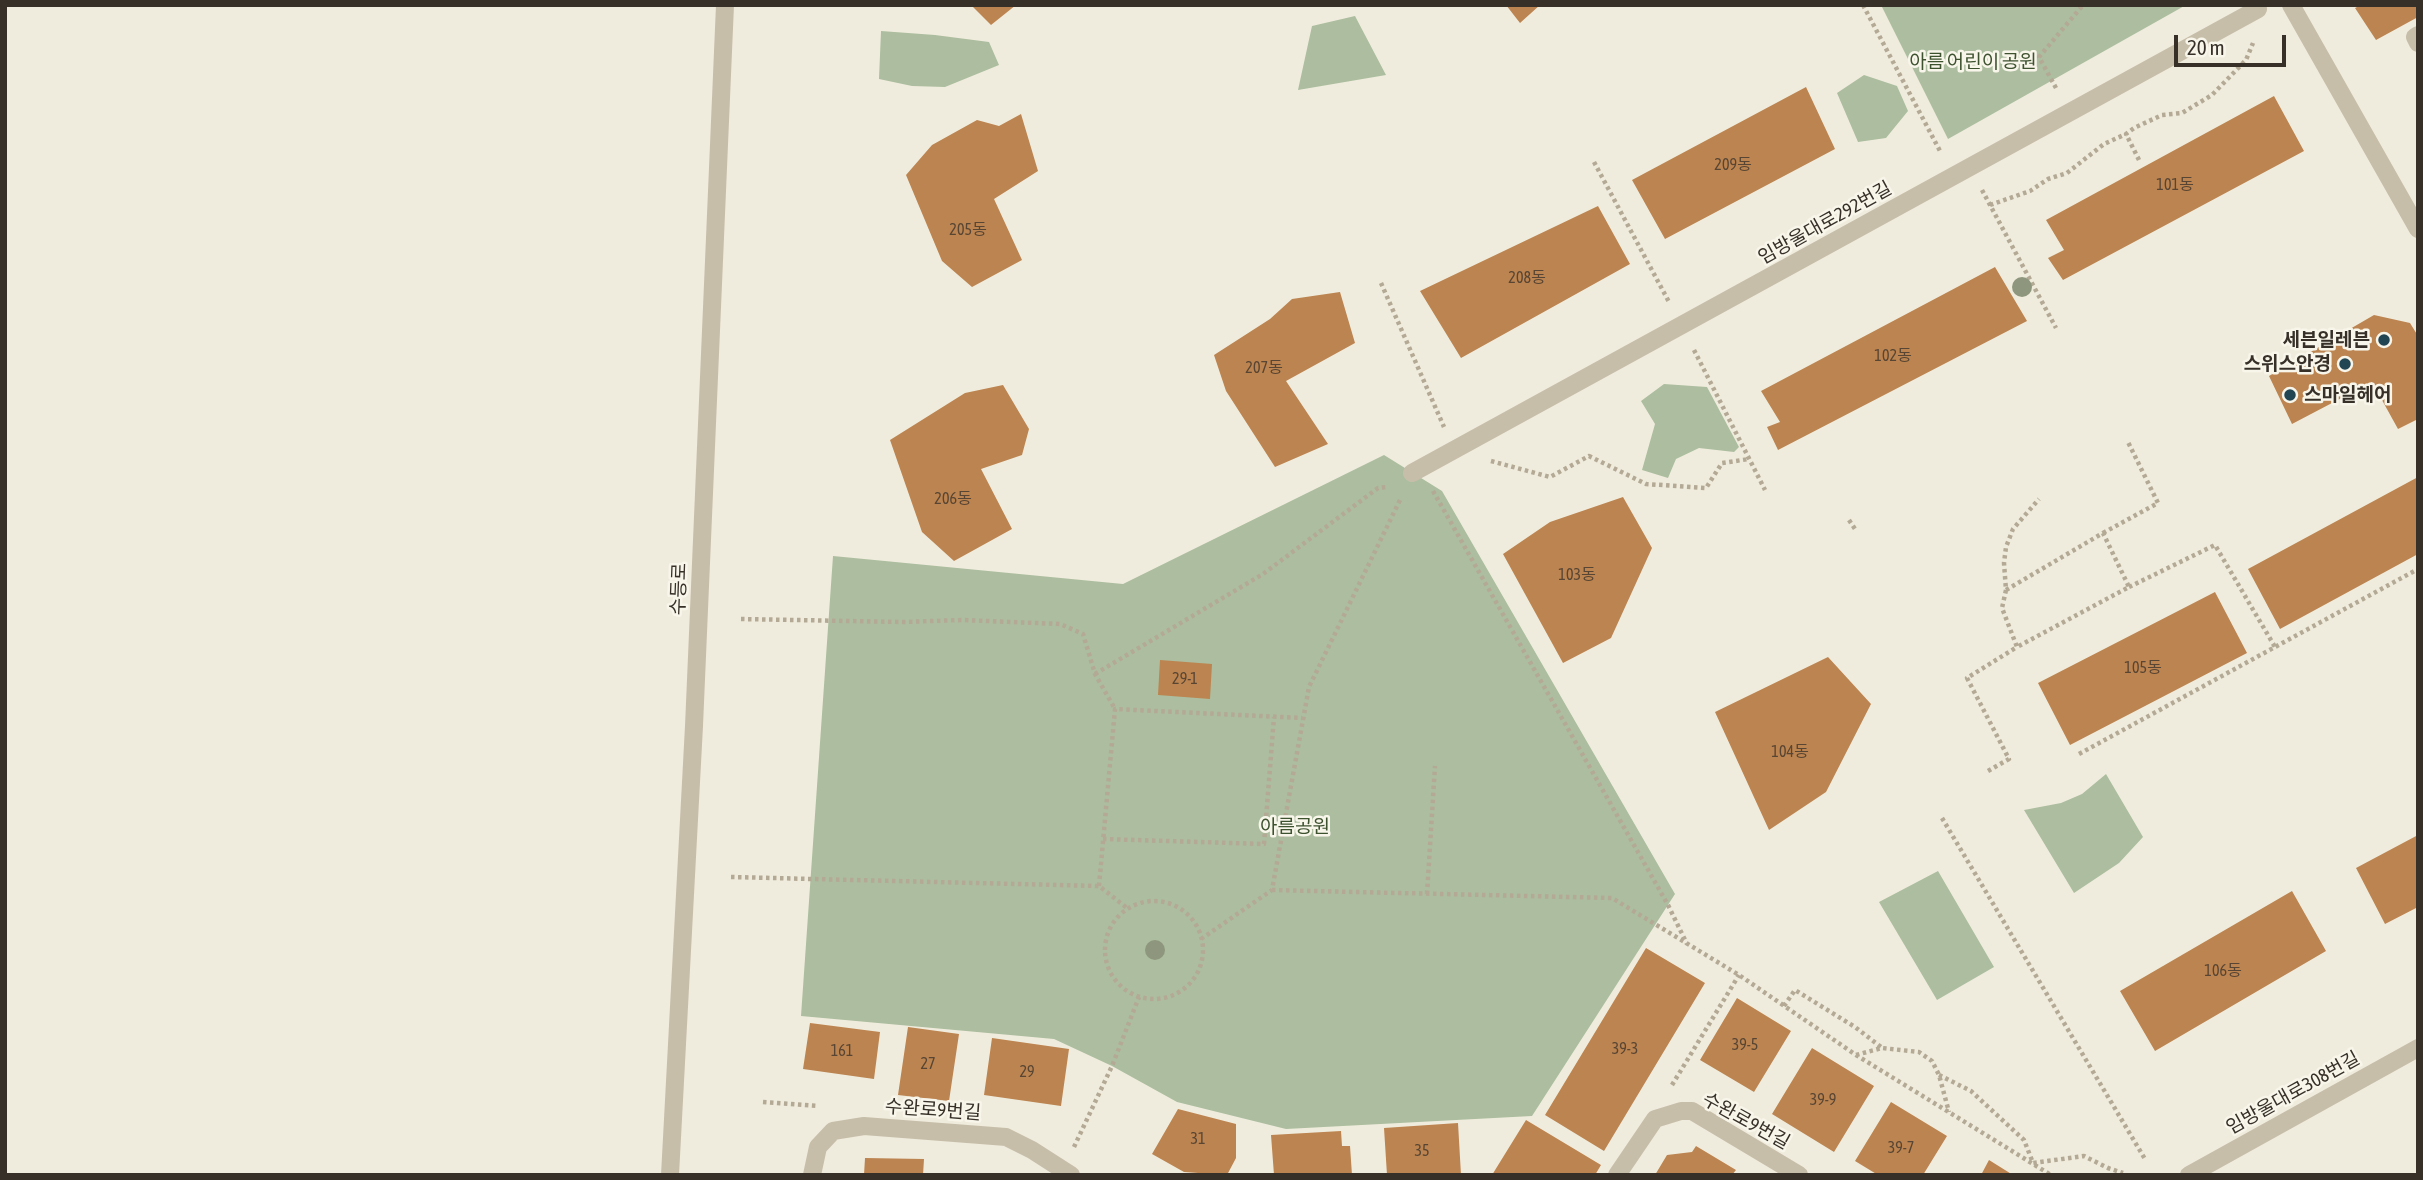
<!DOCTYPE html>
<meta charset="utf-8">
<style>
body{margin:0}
#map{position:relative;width:2423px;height:1180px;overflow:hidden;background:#f0ecdd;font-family:"Asap Condensed",sans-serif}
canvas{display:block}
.frame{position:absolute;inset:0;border:7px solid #363029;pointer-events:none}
.scale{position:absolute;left:2174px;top:35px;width:112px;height:32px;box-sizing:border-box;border:4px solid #363029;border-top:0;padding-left:9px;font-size:21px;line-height:24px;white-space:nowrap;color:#363029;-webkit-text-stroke:5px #f8f5ea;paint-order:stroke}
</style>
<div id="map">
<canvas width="2423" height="1180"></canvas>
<div class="frame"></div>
<div class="scale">20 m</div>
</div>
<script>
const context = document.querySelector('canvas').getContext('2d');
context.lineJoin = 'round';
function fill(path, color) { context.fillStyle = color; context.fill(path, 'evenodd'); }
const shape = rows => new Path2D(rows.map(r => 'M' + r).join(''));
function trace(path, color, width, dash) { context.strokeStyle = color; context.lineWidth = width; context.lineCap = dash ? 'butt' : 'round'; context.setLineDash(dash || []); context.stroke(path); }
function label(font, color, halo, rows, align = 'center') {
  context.font = font + ' "Asap Condensed","Noto Sans KR",sans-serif'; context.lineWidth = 5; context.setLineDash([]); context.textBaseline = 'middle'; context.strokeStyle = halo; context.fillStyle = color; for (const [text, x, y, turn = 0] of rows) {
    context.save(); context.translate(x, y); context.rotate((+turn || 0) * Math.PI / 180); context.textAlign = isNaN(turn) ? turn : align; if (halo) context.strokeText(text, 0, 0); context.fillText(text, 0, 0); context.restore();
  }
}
const green = shape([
 [1881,5,2186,5,1948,139],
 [1355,16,1386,75,1298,90,1312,26],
 [881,31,935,35,989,42,999,65,945,87,912,86,879,79],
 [1864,75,1897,86,1908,111,1886,138,1858,142,1837,93],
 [1664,384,1707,387,1739,447,1734,452,1699,448,1676,459,1668,478,1642,470,1655,424,1641,401],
 [1384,455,1442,491,1675,894,1532,1116,1286,1129,1177,1102,1112,1066,1054,1039,801,1016,833,556,1123,584],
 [2106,774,2143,837,2119,863,2074,893,2024,810,2061,803,2082,794],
 [1938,871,1994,967,1937,1000,1879,902]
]);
const building = shape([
 [971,5,1016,5,991,25],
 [1506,5,1540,5,1520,23],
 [2361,5,2418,5,2418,17,2376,40,2355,8],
 [1806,87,1835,149,1665,239,1632,180],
 [2274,96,2304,151,2063,280,2048,258,2064,250,2046,220],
 [1021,114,1038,171,994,199,1022,260,972,287,942,261,906,175,932,145,977,120,999,126],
 [1598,206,1630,264,1461,358,1420,291],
 [1995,267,2027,321,1778,450,1767,427,1780,422,1761,391],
 [1340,292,1355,343,1286,381,1328,444,1275,467,1226,391,1214,355,1270,319,1292,299],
 [2374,315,2410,323,2418,336,2418,419,2398,429,2372,382,2292,424,2269,376],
 [1003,385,1029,429,1022,455,981,469,1012,529,954,561,922,532,890,440,965,393],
 [2418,477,2418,554,2280,629,2248,569],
 [1623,497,1652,548,1611,638,1563,663,1503,554,1550,522],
 [2215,592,2247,653,2070,745,2038,683],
 [1828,657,1871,704,1826,792,1769,830,1715,712],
 [1160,660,1212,664,1210,699,1158,695],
 [2418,835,2418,907,2385,924,2356,868],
 [2292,891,2326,951,2155,1051,2120,991],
 [1646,948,1705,983,1604,1151,1545,1115],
 [1737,998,1791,1031,1754,1092,1700,1060],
 [810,1023,880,1032,874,1079,803,1069],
 [908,1027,959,1034,949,1101,898,1095],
 [992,1038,1069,1049,1061,1106,984,1095],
 [1812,1048,1874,1086,1834,1152,1772,1114],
 [1891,1102,1947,1136,1923,1175,1878,1175,1855,1161],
 [1178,1109,1236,1124,1236,1158,1227,1175,1184,1172,1152,1154],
 [1526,1120,1601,1165,1595,1175,1492,1175],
 [1458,1123,1461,1175,1387,1175,1384,1128],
 [1341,1131,1342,1146,1350,1146,1352,1175,1274,1175,1271,1135],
 [1696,1146,1736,1170,1732,1175,1655,1175,1667,1155,1692,1152],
 [865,1158,924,1159,923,1175,864,1175],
 [1989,1160,2013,1175,1981,1175]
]);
const path = shape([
 [1863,5,1940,151],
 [2056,88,2039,57,2083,5],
 [2139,160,2126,134,2134,128,2162,115,2182,113,2212,95,2246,60,2253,43],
 [1594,162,1669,302],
 [1982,190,2056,328],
 [1990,205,2030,191,2048,179,2067,173,2104,144,2126,134],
 [1381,283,1444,427],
 [1694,350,1765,490],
 [1491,461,1550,477,1589,456,1646,484,1706,488,1722,463,1749,459],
 [1433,491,1668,905,1687,944],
 [1849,520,1855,529],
 [2103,533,2158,503,2127,440],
 [2129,587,2215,545,2275,647],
 [2006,590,2103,533,2129,587,2017,647],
 [741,619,902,622,962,620,1060,624,1083,634,1095,674,1115,709],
 [1095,674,1263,574,1378,488,1388,487],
 [2079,754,2418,569],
 [1988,771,2009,759,1967,678,2017,647,2002,608,2006,590,2004,563,2006,547,2013,529,2039,499],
 [1942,818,2145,1159],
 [1103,839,1264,844,1274,717],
 [731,877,1099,886,1127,908],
 [1099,886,1115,709,1302,718],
 [1272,890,1612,898,1739,975,1856,1055,2051,1175],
 [1427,894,1435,766],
 '1105 950a49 49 0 1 1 98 0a49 49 0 1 1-98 0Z',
 [1201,939,1272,890,1309,687,1401,498],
 [1784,1006,1795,990,1855,1027,1881,1047],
 [1856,1055,1882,1048,1919,1052,1932,1061,1939,1075,1949,1112],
 [1939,1075,1971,1091,2024,1140,2033,1163,2084,1156,2108,1168,2123,1173],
 [1672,1085,1739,975],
 [763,1102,818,1106],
 [1074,1147,1112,1066,1139,997]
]);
const service = shape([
 [2418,35,2415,37,2418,43]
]);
const pedestrian = shape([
 [1412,473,2258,9]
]);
const minor = shape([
 [2291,5,2418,229],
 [812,1175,818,1147,833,1131,864,1126,1006,1137,1032,1150,1071,1175],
 [1617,1175,1655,1119,1681,1111,1692,1111,1799,1175],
 [2189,1175,2418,1048]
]);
const tertiary = shape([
 [670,1175,694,726,725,5]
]);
const trees = [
 [2022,287],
 [1155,950]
];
const markers = [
 [2384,340,7,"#224554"],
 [2345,364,7,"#224554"],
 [2290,395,7,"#224554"]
];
const numberNames = [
 ["209동",1733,165],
 ["101동",2175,185],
 ["205동",968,230],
 ["208동",1527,278],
 ["102동",1893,356],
 ["207동",1264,368],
 ["206동",953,499],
 ["103동",1577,575],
 ["105동",2143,668],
 ["29-1",1185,679],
 ["104동",1790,752],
 ["106동",2223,971],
 ["39-5",1745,1045],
 ["39-3",1625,1049],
 ["161",842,1051],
 ["27",928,1064],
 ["29",1027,1072],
 ["39-9",1823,1100],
 ["31",1198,1139],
 ["39-7",1901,1148],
 ["35",1422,1151]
];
const parkNames = [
 ["아름 어린이 공원",1973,62],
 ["아름공원",1295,827]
];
const streetNames = [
 ["임방울대로292번길",1825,223,-29],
 ["수등로",679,589,-88],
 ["임방울대로308번길",2293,1093,-29],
 ["수완로9번길",933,1110,4],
 ["수완로9번길",1746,1121,29]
];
const poiNames = [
 ["세븐일레븐",2370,340],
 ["스위스안경",2331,364],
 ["스마일헤어",2304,395,"left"]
];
fill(green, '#acbe9f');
fill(building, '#bc8450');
trace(path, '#b3a995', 4.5, [3.5, 3.5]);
trace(service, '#c7beaa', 18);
trace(pedestrian, '#c7beaa', 18);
trace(minor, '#c7beaa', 18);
trace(tertiary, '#c7beaa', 18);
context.fillStyle = '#8e977d';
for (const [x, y] of trees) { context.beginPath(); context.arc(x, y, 10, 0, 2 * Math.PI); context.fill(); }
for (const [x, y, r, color] of markers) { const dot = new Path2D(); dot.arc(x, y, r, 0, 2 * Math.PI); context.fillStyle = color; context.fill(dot); trace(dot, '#f8f5ea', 2.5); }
label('16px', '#584533', null, numberNames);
label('19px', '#3d522f', '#f8f5ea', parkNames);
label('19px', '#363029', '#f8f5ea', streetNames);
label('bold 19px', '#363029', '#f8f5ea', poiNames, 'right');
</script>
